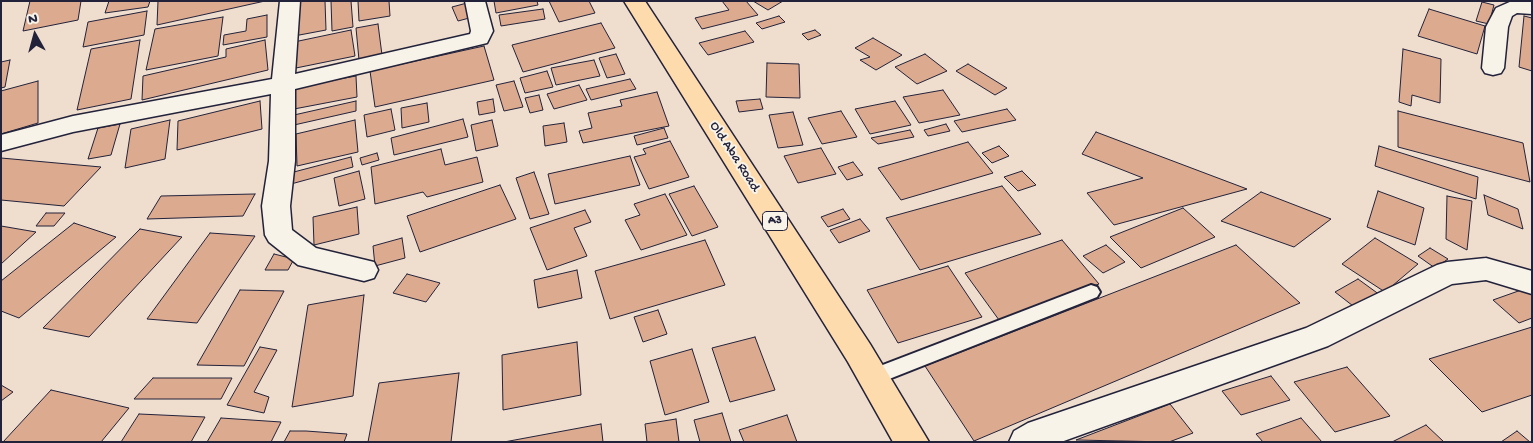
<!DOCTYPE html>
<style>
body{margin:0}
#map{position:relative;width:1533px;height:443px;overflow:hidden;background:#efddcd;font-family:"Gochi Hand",sans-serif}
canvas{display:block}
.frame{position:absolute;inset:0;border:2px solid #22223b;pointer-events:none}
.north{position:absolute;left:10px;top:10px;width:50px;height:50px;-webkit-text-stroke:4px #f7f3e8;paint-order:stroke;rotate:353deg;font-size:14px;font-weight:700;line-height:20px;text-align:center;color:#22223b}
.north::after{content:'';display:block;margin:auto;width:18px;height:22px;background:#22223b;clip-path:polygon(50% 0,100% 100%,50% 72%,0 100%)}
</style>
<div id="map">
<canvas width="1533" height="443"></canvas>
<div class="frame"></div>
<div class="north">N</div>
</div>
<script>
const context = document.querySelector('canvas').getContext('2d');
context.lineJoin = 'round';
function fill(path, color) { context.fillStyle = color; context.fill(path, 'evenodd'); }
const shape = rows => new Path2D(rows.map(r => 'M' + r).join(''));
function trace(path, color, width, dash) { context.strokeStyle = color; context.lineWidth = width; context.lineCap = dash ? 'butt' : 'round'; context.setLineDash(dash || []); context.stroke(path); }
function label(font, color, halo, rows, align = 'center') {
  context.font = font + ' "Gochi Hand",sans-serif'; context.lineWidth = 4; context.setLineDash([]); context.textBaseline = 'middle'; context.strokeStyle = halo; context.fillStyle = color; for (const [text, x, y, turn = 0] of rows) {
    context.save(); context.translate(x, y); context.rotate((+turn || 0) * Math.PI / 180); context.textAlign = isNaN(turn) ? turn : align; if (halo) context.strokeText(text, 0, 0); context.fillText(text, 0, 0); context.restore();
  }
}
const building = shape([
 [30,1,81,1,78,20,23,31,30,1],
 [109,1,150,1,148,7,105,13,109,1],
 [158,1,265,1,157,25,158,1],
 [301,1,325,1,326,30,294,36,295,2,301,1],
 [331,1,351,1,353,27,332,31,331,1],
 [358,1,389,1,390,16,359,21,358,1],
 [494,1,537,1,538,5,496,13,494,1],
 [549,1,589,1,595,13,559,22,549,1],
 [722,1,746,1,758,15,702,29,695,18,729,10,722,1],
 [753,1,783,1,768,10,753,1],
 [1482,2,1494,5,1489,24,1476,21,1482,2],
 [467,3,473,17,458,21,452,7,467,3],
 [543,9,545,19,501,26,499,15,543,9],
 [1429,9,1485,26,1477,54,1418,36,1429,9],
 [147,11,144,35,83,47,88,22,147,11],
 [267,15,267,37,223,45,224,35,246,31,247,19,267,15],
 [779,16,785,22,762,29,756,23,779,16],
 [1524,16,1532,18,1532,71,1519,67,1524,16],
 [223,17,218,56,146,70,155,29,223,17],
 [601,23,615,48,523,72,512,45,601,23],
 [378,24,382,55,359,60,356,28,378,24],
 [351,30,355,56,296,68,294,42,351,30],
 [815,30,821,35,808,40,802,34,815,30],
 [745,31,754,42,708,55,699,43,745,31],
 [873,38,902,55,876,70,860,60,870,57,855,48,873,38],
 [140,40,131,99,77,110,91,49,140,40],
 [265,40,268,70,142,100,143,76,226,57,226,49,265,40],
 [484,46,494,80,375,107,370,71,484,46],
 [1403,49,1441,59,1440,103,1412,95,1411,106,1399,102,1403,49],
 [616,54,625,74,607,78,599,58,616,54],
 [925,54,947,71,917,84,895,67,925,54],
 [10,60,5,87,1,88,1,62,10,60],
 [594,60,600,76,556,85,551,68,594,60],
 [767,63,799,64,800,98,766,97,767,63],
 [968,64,1007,88,995,95,956,71,968,64],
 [547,71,553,87,525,93,520,78,547,71],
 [356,76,357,97,294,109,295,87,356,76],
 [630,79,636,89,591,100,586,89,630,79],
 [38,81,38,123,1,134,1,91,38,81],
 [514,81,523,107,504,111,496,85,514,81],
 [579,85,587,100,554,109,547,94,579,85],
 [943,90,960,115,919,123,903,97,943,90],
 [657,92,669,126,583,143,579,131,592,128,588,113,622,106,620,100,657,92],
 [539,95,543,110,530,113,525,98,539,95],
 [493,99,495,112,479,115,477,102,493,99],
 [760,99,763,109,739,112,736,101,760,99],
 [260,101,262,129,177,150,178,121,260,101],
 [356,101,356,111,294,125,294,115,356,101],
 [895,101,911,125,870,134,855,109,895,101],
 [427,103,429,122,402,128,401,108,427,103],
 [391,109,395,130,367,137,364,115,391,109],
 [1007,109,1016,120,962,132,954,121,1007,109],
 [841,111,857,137,822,144,808,118,841,111],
 [1398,111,1523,143,1530,182,1398,147,1398,111],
 [793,112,803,145,778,148,769,115,793,112],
 [463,119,468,137,394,155,391,138,463,119],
 [170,120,165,159,125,168,131,129,170,120],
 [355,120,358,152,297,166,296,134,355,120],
 [492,120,498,146,476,151,471,125,492,120],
 [564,123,567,142,545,146,543,126,564,123],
 [120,124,111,155,88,159,98,128,120,124],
 [946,124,950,131,928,136,924,130,946,124],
 [664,128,668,138,637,145,634,136,664,128],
 [910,130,914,137,878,144,871,138,910,130],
 [1096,132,1247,189,1114,225,1087,193,1143,178,1082,154,1096,132],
 [670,141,689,177,649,189,634,157,646,154,643,149,670,141],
 [968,142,993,173,901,200,878,168,968,142],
 [999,146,1009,156,992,163,982,153,999,146],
 [1379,146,1478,177,1476,199,1375,166,1379,146],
 [821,148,836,174,798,183,784,156,821,148],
 [441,149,445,165,477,157,483,182,427,197,423,192,375,204,371,167,441,149],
 [377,153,379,160,362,165,360,158,377,153],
 [630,156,640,185,555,204,548,174,630,156],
 [351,157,353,167,291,184,290,173,351,157],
 [1,158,101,167,64,206,1,200,1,158],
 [853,162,863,175,847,180,838,167,853,162],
 [359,171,365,199,339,206,334,178,359,171],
 [1022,171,1036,185,1018,191,1004,177,1022,171],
 [534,172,549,214,530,219,516,178,534,172],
 [500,185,516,219,420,252,407,216,500,185],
 [694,186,718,227,692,236,669,194,694,186],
 [1002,186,1041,234,920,270,886,218,1002,186],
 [1378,191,1424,208,1415,245,1367,227,1378,191],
 [1261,192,1331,219,1294,247,1221,221,1261,192],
 [255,194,243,216,147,219,161,196,255,194],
 [665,194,687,235,641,250,625,220,640,215,634,204,665,194],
 [1484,195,1518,209,1523,229,1488,215,1484,195],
 [1447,196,1472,201,1467,250,1446,239,1447,196],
 [357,207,359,234,314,245,313,217,357,207],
 [1183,208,1215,237,1141,268,1110,237,1183,208],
 [843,209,850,219,828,227,821,217,843,209],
 [585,210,591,222,574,228,587,256,547,270,530,228,585,210],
 [46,213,65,213,54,226,36,226,46,213],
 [860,219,870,231,839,243,830,230,860,219],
 [74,223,116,237,19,318,1,311,1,281,74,223],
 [1,226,36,232,1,264,1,226],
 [140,229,182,237,89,337,43,328,140,229],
 [210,233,255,236,197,323,147,319,210,233],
 [402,238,405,258,375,266,373,246,402,238],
 [1375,238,1418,264,1385,292,1342,264,1375,238],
 [705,240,725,285,610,319,595,271,705,240],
 [1062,240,1099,284,999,320,965,273,1062,240],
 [1106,245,1125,262,1103,273,1083,256,1106,245],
 [1236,245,1300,303,974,441,925,366,1236,245],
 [1430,248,1448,259,1435,268,1418,256,1430,248],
 [274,254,294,259,288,270,265,270,274,254],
 [948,266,982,317,898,343,867,290,948,266],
 [577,270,582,298,538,308,534,280,577,270],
 [407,274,440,283,426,302,393,293,407,274],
 [1358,279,1380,295,1357,309,1335,292,1358,279],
 [1524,289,1532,295,1532,318,1519,323,1493,300,1524,289],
 [240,290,284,291,244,366,197,365,240,290],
 [364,295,353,396,292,407,308,305,364,295],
 [658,310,667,334,643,342,634,317,658,310],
 [1532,327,1532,395,1482,412,1429,359,1532,327],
 [755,337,775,390,730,402,712,348,755,337],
 [577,342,581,395,503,410,502,355,577,342],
 [260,347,277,350,254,392,269,397,264,413,227,405,260,347],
 [692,349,709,402,665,415,650,361,692,349],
 [1347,367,1390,416,1335,432,1294,382,1347,367],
 [459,373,451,442,368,442,379,383,459,373],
 [1271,376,1290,400,1241,415,1222,391,1271,376],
 [153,378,232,378,221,399,134,399,153,378],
 [1,385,13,392,1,401,1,385],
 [51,390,129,408,101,442,3,442,51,390],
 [1170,404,1193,433,1169,442,1076,440,1170,404],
 [722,413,731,442,700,442,694,420,722,413],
 [139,414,205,417,191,442,121,442,139,414],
 [787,415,797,442,744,442,739,430,787,415],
 [221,418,281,422,271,442,207,442,221,418],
 [1301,418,1322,442,1263,442,1256,434,1301,418],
 [676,419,679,442,647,442,645,424,676,419],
 [601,424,603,442,504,442,601,424],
 [1426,425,1444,442,1392,442,1426,425],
 [290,431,306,431,347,434,344,442,284,442,290,431],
 [1517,431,1530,442,1501,442,1517,431]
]);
const lane = shape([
 [1091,285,1097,287,1100,292,1097,297,874,385,867,383,864,377,867,371,1091,285]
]);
const street = shape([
 [280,1,300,1,295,74,470,34,471,31,465,1,485,1,493,31,487,43,295,89,295,161,290,206,292,230,316,248,374,262,378,270,374,278,364,281,298,265,269,242,265,235,262,206,269,161,271,94,73,132,1,151,1,135,73,116,272,79,280,1],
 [1512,1,1532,2,1532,14,1517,13,1512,16,1508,27,1504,68,1501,73,1493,75,1485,73,1482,68,1486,27,1496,8,1512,1],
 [1486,258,1532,271,1532,294,1486,280,1452,284,1328,346,1061,442,1009,442,1014,431,1028,423,1306,328,1437,265,1447,262,1486,258]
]);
const primary = shape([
 [624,1,645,1,870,344,929,442,893,442,848,362,624,1]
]);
const shields = [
 [775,221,25]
];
const shieldNames = [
 ["A3",775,221]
];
const streetNames = [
 ["Old Aba Road",734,157,57]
];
fill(building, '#dcaa8e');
trace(building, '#22223b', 1);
trace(lane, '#22223b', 4);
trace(street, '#22223b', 3);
trace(primary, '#22223b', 3);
fill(lane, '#f7f3e8');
fill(street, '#f7f3e8');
fill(primary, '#fedbac');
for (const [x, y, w] of shields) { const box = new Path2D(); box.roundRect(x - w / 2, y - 9.5, w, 19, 4); context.fillStyle = '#f7f3e8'; context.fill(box); trace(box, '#22223b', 1); }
label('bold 12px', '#22223b', null, shieldNames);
label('14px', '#22223b', '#f7f3e8', streetNames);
</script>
